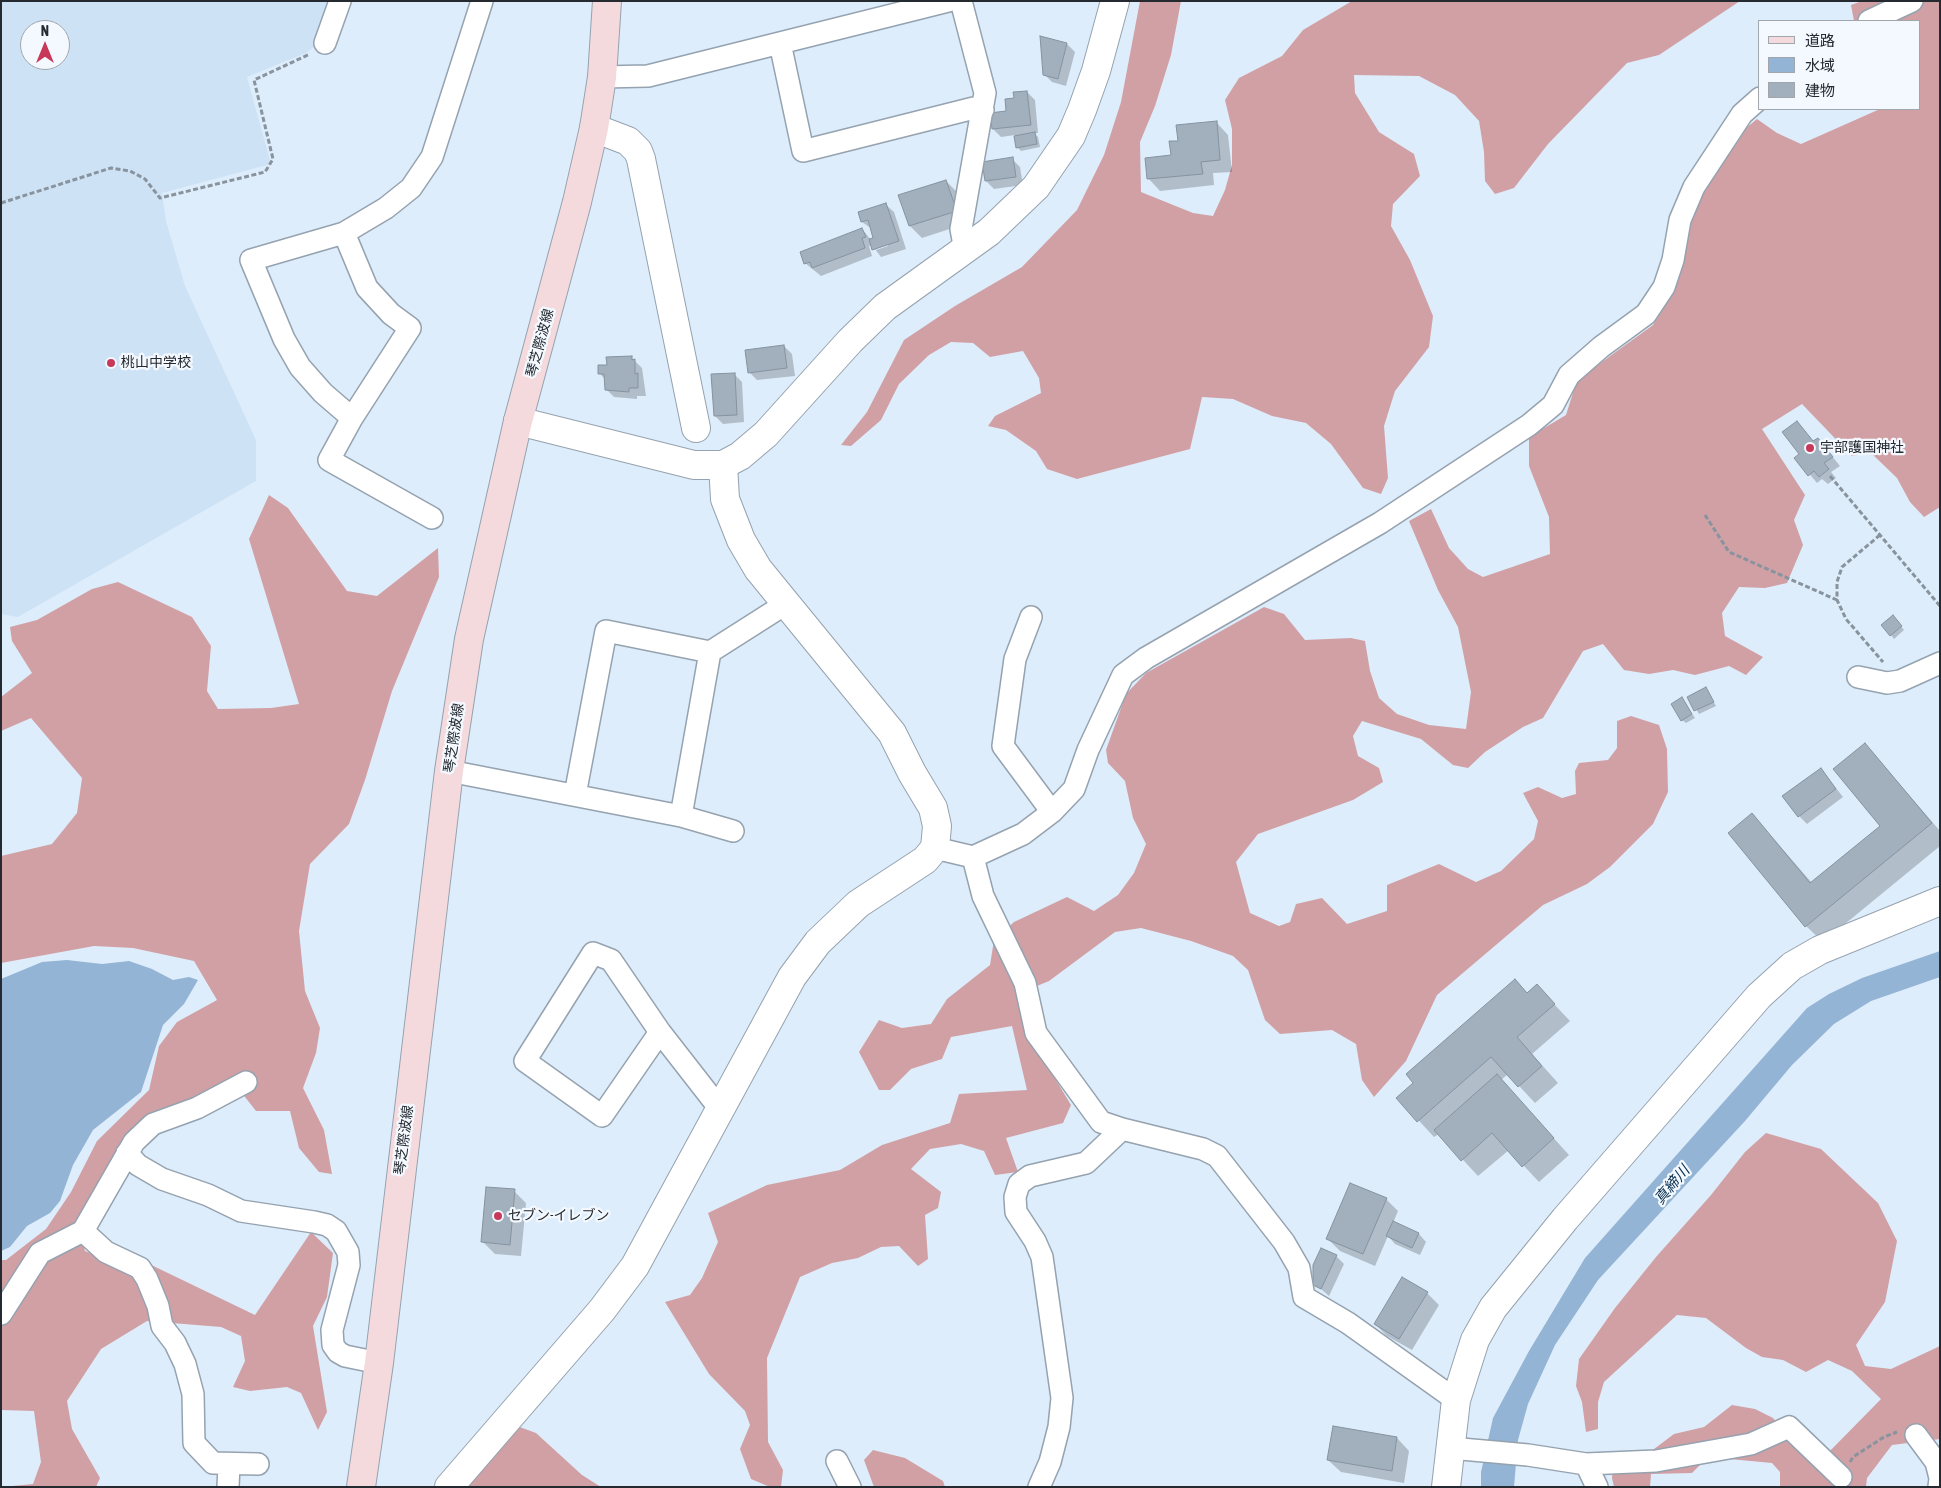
<!DOCTYPE html>
<meta charset="utf-8">
<style>
body{margin:0}
#map{position:relative;width:1941px;height:1488px;overflow:hidden;background:#deedfb;font-family:"Asap Condensed","Noto Sans JP",sans-serif}
canvas{display:block}
.frame{position:absolute;inset:0;border:2px solid #242a2f;pointer-events:none}
.legend{position:absolute;left:1758px;top:20px;width:162px;height:90px;box-sizing:border-box;background:#f3f9ff;border:1px solid #a0a6ac;margin:0;padding:6px 9px;list-style:none;font-size:15px;color:#242a2f}
.legend li{display:flex;align-items:center;gap:10px;height:25px}
.legend b{width:25px;border:1px solid #a0a6ac}
.north{position:absolute;left:20px;top:20px;width:50px;height:50px;box-sizing:border-box;background:#f3f9ff;border:1px solid #a0a6ac;border-radius:50%;rotate:0deg;font-size:14px;font-weight:700;line-height:20px;text-align:center;color:#242a2f}
.north::after{content:'';display:block;margin:auto;width:18px;height:22px;background:#c83859;clip-path:polygon(50% 0,100% 100%,50% 72%,0 100%)}
</style>
<div id="map">
<canvas width="1941" height="1488"></canvas>
<div class="frame"></div>
<ul class="legend">
<li><b style="height:6px;background:#f4dadd"></b>道路</li>
<li><b style="height:14px;background:#93b4d4"></b>水域</li>
<li><b style="height:14px;background:#a2b0bd"></b>建物</li>
</ul>
<div class="north">N</div>
</div>
<script>
const context = document.querySelector('canvas').getContext('2d');
context.lineJoin = 'round';
function fill(path, color) { context.fillStyle = color; context.fill(path, 'evenodd'); }
const shape = rows => new Path2D(rows.map(r => 'M' + r).join(''));
function trace(path, color, width, dash) { context.strokeStyle = color; context.lineWidth = width; context.lineCap = dash ? 'butt' : 'round'; context.setLineDash(dash || []); context.stroke(path); }
function label(font, color, halo, rows, align = 'center') {
  context.font = font + ' "Asap Condensed","Noto Sans JP",sans-serif'; context.lineWidth = 4.5; context.setLineDash([]); context.textBaseline = 'middle'; context.strokeStyle = halo; context.fillStyle = color; for (const [text, x, y, turn = 0] of rows) {
    context.save(); context.translate(x, y); context.rotate((+turn || 0) * Math.PI / 180); context.textAlign = isNaN(turn) ? turn : align; if (halo) context.strokeText(text, 0, 0); context.fillText(text, 0, 0); context.restore();
  }
}
const built = shape([
 [1,1,335,1,323,40,306,53,247,77,271,164,162,193,166,221,185,286,256,440,256,481,18,617,1,614],
 [30,30,60,30,60,60,30,60]
]);
const forest = shape([
 [1140,1,1181,1,1171,55,1155,106,1140,142,1141,192,1193,213,1213,216,1225,190,1232,165,1232,129,1225,100,1239,78,1282,56,1303,30,1352,1,1740,1,1659,55,1627,63,1548,144,1514,188,1495,194,1485,181,1484,152,1479,121,1455,95,1419,76,1354,75,1355,93,1379,132,1414,154,1420,176,1393,204,1391,226,1410,260,1433,316,1429,347,1395,391,1384,426,1388,478,1381,494,1363,488,1331,444,1306,423,1272,416,1233,399,1202,397,1190,449,1077,479,1047,469,1036,451,1006,430,988,426,995,416,1041,393,1039,378,1023,351,990,357,973,343,951,342,929,355,899,384,881,420,851,446,841,445,867,412,904,340,955,306,1022,267,1077,210,1104,155,1121,102],
 [1862,1,1940,1,1940,507,1924,517,1910,502,1897,478,1870,452,1852,456,1802,404,1762,429,1805,495,1794,520,1803,545,1787,583,1765,588,1739,587,1722,613,1725,636,1763,657,1746,675,1729,666,1695,675,1673,670,1649,674,1624,670,1603,644,1583,651,1543,718,1523,727,1485,752,1468,768,1453,765,1421,739,1362,721,1353,736,1358,756,1379,768,1383,782,1353,800,1258,834,1236,862,1250,913,1279,926,1290,922,1296,904,1322,898,1347,924,1387,911,1387,885,1439,864,1476,882,1501,871,1534,839,1538,821,1523,793,1538,787,1562,798,1576,794,1575,771,1579,763,1608,760,1617,748,1617,721,1631,716,1659,725,1667,749,1668,792,1653,824,1610,867,1587,884,1543,905,1437,995,1406,1061,1374,1097,1362,1080,1356,1044,1332,1030,1280,1034,1265,1020,1248,970,1233,956,1191,941,1141,928,1115,932,1049,981,1020,993,1036,1047,1071,1105,1063,1123,1006,1138,1018,1172,995,1175,984,1151,961,1144,930,1149,911,1169,941,1192,938,1208,925,1215,928,1259,918,1266,899,1246,881,1247,858,1258,832,1263,800,1277,767,1358,768,1442,783,1470,781,1487,770,1487,751,1479,740,1449,750,1425,745,1411,709,1374,665,1302,690,1295,702,1278,718,1242,708,1213,767,1185,840,1170,882,1145,950,1123,959,1094,1027,1090,1012,1026,951,1037,942,1059,911,1069,890,1090,879,1090,859,1052,879,1020,902,1028,931,1024,947,999,990,965,994,940,1014,922,1067,897,1094,911,1118,895,1134,873,1146,844,1133,818,1125,781,1108,763,1106,750,1126,694,1146,673,1264,607,1284,614,1305,640,1351,638,1365,641,1370,671,1379,698,1397,714,1429,725,1466,729,1471,692,1458,627,1438,590,1409,521,1431,509,1449,548,1468,569,1483,577,1550,554,1549,517,1529,466,1529,437,1566,415,1577,380,1653,325,1673,293,1682,260,1689,219,1706,181,1740,133,1757,119,1777,133,1801,144,1880,109,1920,109,1920,21,1854,21,1851,5],
 [269,495,288,508,347,591,377,596,438,548,439,577,392,691,365,780,349,824,310,864,299,931,305,991,320,1028,316,1053,303,1088,324,1130,332,1174,319,1172,299,1148,290,1111,256,1111,234,1083,159,1113,78,1222,85,1251,118,1264,143,1261,255,1315,311,1232,333,1253,327,1297,313,1326,327,1412,318,1430,301,1393,287,1387,250,1391,233,1387,245,1361,241,1336,221,1327,147,1321,101,1349,67,1401,72,1429,100,1478,96,1487,1,1487,33,1484,41,1462,34,1411,1,1410,1,1260,6,1260,46,1229,71,1192,97,1141,149,1090,159,1046,177,1022,217,1000,194,961,133,948,94,946,1,963,1,856,52,844,77,813,82,778,31,718,1,731,1,697,32,673,12,641,10,627,37,620,92,589,118,582,192,617,211,646,207,691,218,709,271,708,299,704,249,539],
 [1766,1133,1821,1149,1878,1203,1897,1241,1885,1302,1856,1345,1865,1366,1891,1369,1940,1346,1940,1439,1892,1445,1867,1478,1866,1487,1780,1487,1780,1472,1772,1463,1708,1457,1692,1473,1651,1474,1650,1487,1614,1487,1612,1478,1614,1451,1650,1452,1674,1434,1704,1427,1732,1405,1755,1409,1773,1418,1805,1456,1826,1455,1881,1399,1852,1371,1828,1360,1806,1372,1783,1360,1762,1357,1746,1348,1706,1318,1677,1315,1604,1382,1598,1402,1598,1429,1586,1432,1582,1402,1576,1386,1579,1359,1615,1308,1656,1257,1711,1195,1745,1152],
 [517,1426,536,1433,582,1475,601,1487,465,1487],
 [873,1450,905,1458,943,1481,945,1487,874,1487,864,1460]
]);
const water = shape([
 [1940,951,1940,977,1871,1001,1834,1024,1792,1065,1745,1121,1598,1280,1555,1345,1528,1404,1518,1440,1514,1487,1481,1487,1481,1472,1493,1418,1529,1351,1585,1258,1807,1008,1829,994,1862,978],
 [67,960,102,964,129,961,152,969,173,980,189,977,198,980,184,1004,163,1025,141,1092,93,1130,73,1165,60,1201,50,1213,27,1226,10,1247,1,1251,1,979,42,962]
]);
const shadow = shape([
 [1042,37,1067,44,1075,52,1066,86,1052,82,1044,74],
 [1027,92,1035,100,1038,133,1034,133,1038,137,1040,147,1021,151,1017,147,1015,135,1001,137,993,129,1015,99],
 [1216,122,1228,135,1232,172,1213,173,1214,185,1160,191,1148,178,1172,156,1179,142],
 [1012,159,1020,167,1023,185,994,189,986,181],
 [946,181,958,193,968,223,922,238,910,226],
 [886,205,894,212,906,249,881,257,872,245,869,246,872,256,821,276,805,263,862,229,871,240,875,239,872,229,862,222,859,213],
 [887,244,888,246,876,250,876,247],
 [784,346,792,354,795,376,757,380,749,372],
 [631,357,642,368,646,396,637,396,637,399,614,397,606,389,606,380,600,374,608,366],
 [734,374,742,382,744,422,723,424,715,416],
 [1818,439,1840,466,1831,472,1836,478,1828,484,1822,479,1817,483,1796,458],
 [1896,620,1904,630,1894,639,1891,635],
 [1706,689,1716,706,1699,714,1689,697],
 [1682,699,1695,718,1686,723,1682,720],
 [1865,744,1940,831,1940,846,1823,942,1806,926,1752,814,1812,883,1882,826],
 [1821,769,1843,797,1807,824,1799,816],
 [1515,980,1528,994,1537,986,1570,1021,1532,1054,1558,1083,1535,1103,1508,1074,1501,1080,1569,1155,1539,1182,1509,1150,1478,1176,1439,1134,1434,1137,1398,1098,1415,1083],
 [514,1191,526,1203,521,1256,495,1254,483,1242],
 [1386,1199,1398,1211,1393,1223,1419,1234,1426,1242,1420,1255,1395,1244,1388,1236,1375,1266,1340,1251,1328,1239],
 [1336,1256,1344,1264,1329,1296,1315,1284],
 [1427,1293,1439,1305,1412,1350,1387,1336,1375,1324],
 [1334,1428,1397,1438,1409,1451,1404,1483,1341,1472,1328,1460]
]);
const building = shape([
 [1040,36,1067,43,1058,79,1043,75,1040,36],
 [1027,91,1031,125,992,129,990,113,1006,111,1005,99,1014,98,1013,92,1027,91],
 [1217,121,1220,160,1201,162,1203,174,1147,179,1145,158,1171,155,1169,141,1178,141,1176,125,1217,121],
 [1035,132,1037,144,1016,148,1014,136,1035,132],
 [1013,157,1016,177,985,181,982,162,1013,157],
 [946,180,957,211,909,226,898,195,946,180],
 [886,203,899,241,872,250,869,239,873,238,868,220,861,222,858,212,886,203],
 [862,228,866,237,862,238,865,248,812,268,810,262,804,264,800,252,862,228],
 [784,345,787,368,748,373,745,350,784,345],
 [632,356,632,360,635,359,635,374,638,373,638,388,629,388,629,392,605,390,604,374,598,374,598,365,607,365,606,357,632,356],
 [735,373,737,415,714,416,711,374,735,373],
 [1797,421,1813,441,1818,438,1833,457,1824,463,1829,469,1819,477,1814,471,1808,476,1794,458,1799,454,1782,432,1797,421],
 [1893,615,1902,626,1890,636,1881,625,1893,615],
 [1706,687,1714,702,1694,711,1687,697,1706,687],
 [1682,697,1692,714,1681,721,1671,704,1682,697],
 [1865,743,1932,823,1805,927,1728,833,1752,813,1810,883,1880,826,1833,769,1865,743],
 [1821,768,1836,789,1798,817,1782,796,1821,768],
 [1515,979,1527,993,1537,984,1555,1004,1517,1037,1542,1066,1518,1087,1491,1057,1417,1122,1396,1098,1413,1083,1406,1074,1515,979],
 [1497,1074,1554,1138,1522,1167,1492,1133,1461,1161,1434,1130,1497,1074],
 [1350,1183,1387,1198,1363,1254,1326,1239,1350,1183],
 [486,1187,515,1189,510,1245,481,1242,486,1187],
 [1393,1221,1419,1233,1412,1248,1386,1236,1393,1221],
 [1321,1248,1337,1255,1321,1289,1313,1285,1313,1265,1321,1248],
 [1402,1277,1428,1292,1399,1339,1374,1324,1402,1277],
 [1333,1426,1397,1437,1392,1471,1327,1460,1333,1426]
]);
const path = shape([
 [1,203,111,168,130,171,145,179,160,198,265,172,273,159,254,80,310,54],
 [1830,476,1940,606],
 [1705,515,1729,552,1837,600],
 [1880,535,1842,567,1837,582,1837,600,1846,619,1883,662],
 [1850,1462,1853,1457,1884,1437,1897,1432]
]);
const minor = shape([
 [961,1,985,93,961,229,965,250],
 [1869,21,1912,1],
 [325,43,340,1],
 [780,43,803,151,974,108,983,110],
 [602,77,648,76,948,1],
 [344,233,386,208,411,188,432,157,482,1],
 [352,418,323,393,300,367,284,339,251,260,344,233,367,288,391,314,410,328,352,418,329,460,432,518],
 [1031,617,1015,659,1003,746,1052,812],
 [1858,677,1887,683,1900,681,1940,663],
 [449,771,681,816,733,831],
 [575,795,606,631,710,652,787,603],
 [681,816,710,652],
 [935,848,973,857,1023,834,1052,812,1074,789,1088,750,1123,675,1146,658,1380,523,1529,425,1553,405,1569,375,1601,347,1646,314,1664,287,1673,260,1680,220,1694,187,1742,114,1760,98],
 [973,857,983,896,1025,983,1036,1033,1101,1122,1122,1129,1203,1149,1217,1156,1284,1242,1299,1268,1304,1297,1348,1323,1456,1400],
 [660,1032,602,1116,525,1061,593,953,611,960,660,1032,720,1109],
 [127,1153,138,1165,162,1179,208,1195,241,1211,314,1222,327,1225,336,1231,348,1252,349,1265,332,1330,333,1345,338,1352,345,1356,379,1363],
 [83,1231,106,1252,140,1268,147,1279,158,1306,162,1326,175,1343,185,1364,193,1394,194,1443,213,1463,258,1464],
 [1,1314,40,1253,83,1231,134,1142,153,1124,197,1108,246,1082],
 [1916,1435,1936,1462,1940,1478,1939,1487],
 [1450,1448,1528,1455,1586,1464,1656,1461,1751,1444,1789,1427,1841,1477],
 [837,1461,850,1487],
 [1586,1464,1597,1487],
 [228,1487,229,1464],
 [1039,1487,1050,1462,1059,1427,1062,1398,1042,1257,1035,1241,1016,1212,1015,1197,1019,1184,1030,1176,1086,1163,1122,1129]
]);
const tertiary = shape([
 [594,128,628,141,638,151,641,159,696,428],
 [518,421,694,465,723,465,740,456,766,434,850,341,885,307,989,232,1036,187,1071,136,1082,110,1096,71,1115,1],
 [449,1487,602,1310,635,1266,792,977,818,942,858,904,925,860,935,848,937,826,933,808,912,773,892,733,758,569,741,540,725,499,723,465],
 [1446,1487,1456,1400,1475,1340,1493,1308,1565,1219,1759,996,1792,966,1820,950,1940,901]
]);
const secondary = shape([
 [361,1487,379,1363,449,771,469,639,518,421,577,202,594,128,602,77,607,1]
]);
const markers = [
 [111,363,5,"#c83859"],
 [1810,448,5,"#c83859"],
 [498,1216,5,"#c83859"]
];
const streetNames = [
 ["琴芝際波線",540,343,-75],
 ["琴芝際波線",454,738,-82],
 ["琴芝際波線",404,1140,-83]
];
const poiNames = [
 ["桃山中学校",121,363],
 ["宇部護国神社",1820,448],
 ["セブン-イレブン",508,1216]
];
const waterNames = [
 ["真締川",1672,1185,-50]
];
fill(built, '#cee2f6');
fill(forest, '#d1a0a5');
fill(water, '#93b4d4');
fill(shadow, '#0003');
fill(building, '#a2b0bd');
trace(building, '#85929f', 1);
trace(minor, '#95a2af', 24);
trace(tertiary, '#95a2af', 30);
trace(secondary, '#95a2af', 30);
trace(path, '#88939d', 3, [5, 2.5]);
trace(minor, '#fff', 21);
trace(tertiary, '#fff', 28);
trace(secondary, '#f4dadd', 28);
for (const [x, y, r, color] of markers) { const dot = new Path2D(); dot.arc(x, y, r, 0, 2 * Math.PI); context.fillStyle = color; context.fill(dot); trace(dot, '#f3f9ff', 2); }
label('14px', '#242a2f', '#f3f9ff', streetNames);
label('14px', '#242a2f', '#f3f9ff', poiNames, 'left');
label('italic 15px', '#042b4a', '#f3f9ff', waterNames);
</script>
